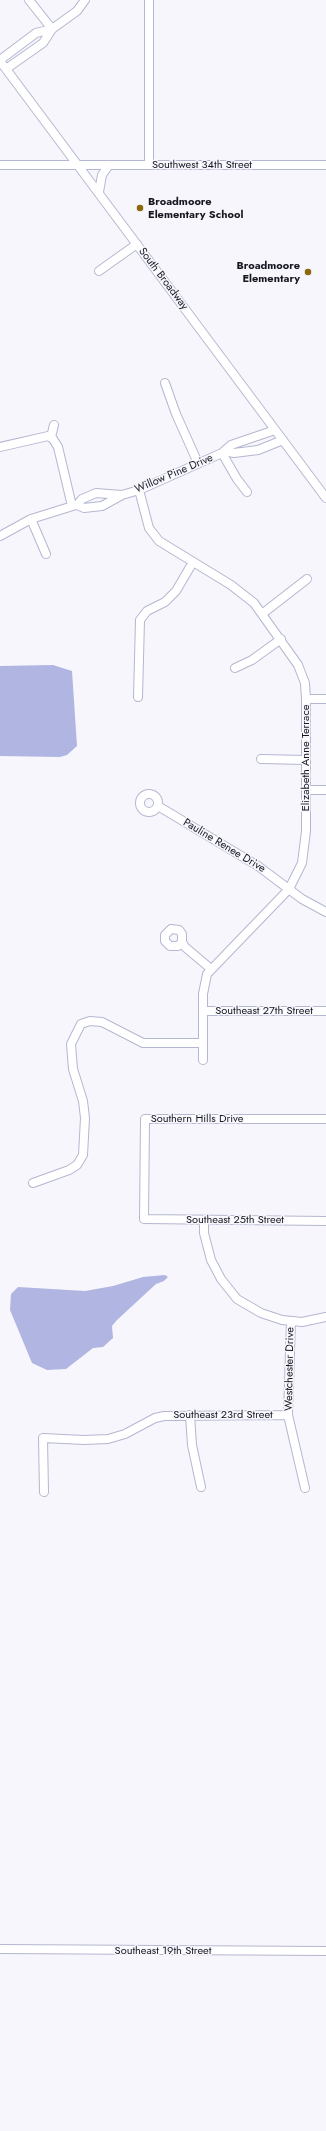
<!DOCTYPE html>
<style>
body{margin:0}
canvas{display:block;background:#f6f6fc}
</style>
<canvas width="326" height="2131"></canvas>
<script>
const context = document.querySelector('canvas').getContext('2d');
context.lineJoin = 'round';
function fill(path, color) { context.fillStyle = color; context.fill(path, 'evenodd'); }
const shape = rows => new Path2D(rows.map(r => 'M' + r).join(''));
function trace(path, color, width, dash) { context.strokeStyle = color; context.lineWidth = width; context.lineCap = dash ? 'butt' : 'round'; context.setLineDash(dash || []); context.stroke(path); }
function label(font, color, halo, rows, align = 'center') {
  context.font = font + ' Jost,sans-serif'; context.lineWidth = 3; context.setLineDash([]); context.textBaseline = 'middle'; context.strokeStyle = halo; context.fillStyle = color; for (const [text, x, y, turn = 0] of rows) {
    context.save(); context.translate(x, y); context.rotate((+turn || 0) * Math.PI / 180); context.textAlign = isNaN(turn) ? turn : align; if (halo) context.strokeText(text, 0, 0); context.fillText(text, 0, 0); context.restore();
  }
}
const water = shape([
 [53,665,72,671,77,746,67,755,60,757,0,756,0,666],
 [165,1275,168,1277,164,1281,156,1284,117,1320,112,1326,113,1338,103,1347,93,1348,66,1369,47,1370,32,1363,10,1310,11,1294,18,1287,85,1291,113,1286,143,1277]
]);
const minor = shape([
 [29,0,52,29],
 [149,0,149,165],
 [0,60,36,33,52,29],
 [0,61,326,498],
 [6,69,43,43,52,29,77,11,85,0],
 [0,165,326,165],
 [99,192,102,175,109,165],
 [99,271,137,244],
 [165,383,176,414,198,463],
 [51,437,54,425],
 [0,447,48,436,53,439,58,447,72,506],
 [225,451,234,453,258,450,283,440],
 [222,453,237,479,247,492],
 [139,490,149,528,159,541,231,585,254,603,298,665,305,683,306,699,306,831,302,863,289,889,207,974,203,994,203,1060],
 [122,495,102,506,84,508,77,505,82,499,96,493,122,495,139,490,222,453,231,445,275,430],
 [31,519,46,554],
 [0,536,31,519,76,505],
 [262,614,307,579],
 [235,668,252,660,281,639],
 [138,697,140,620,147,611,165,602,176,591,193,562],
 [306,699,326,699],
 [261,759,306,760],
 [306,790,326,790],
 '140 803a9 9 0 1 1 18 0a9 9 0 1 1-18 0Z',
 [158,806,258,866,302,899,326,912],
 [182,942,178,946,170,946,165,941,165,935,171,929,179,930,182,934,182,942,185,947,211,969],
 [203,1011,326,1011],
 [326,1119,145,1119,144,1219,326,1221],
 [33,1183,69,1170,77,1165,83,1155,85,1118,83,1101,73,1069,71,1044,81,1024,90,1021,102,1022,143,1043,203,1043],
 [204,1221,204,1233,211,1260,221,1279,237,1299,261,1313,282,1320,302,1322,326,1317],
 [291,1321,288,1415,305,1488],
 [190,1415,192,1445,201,1487],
 [44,1492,43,1438,84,1440,108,1439,125,1434,155,1418,164,1416,288,1415],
 [0,1949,326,1951]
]);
const markers = [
 [140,208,4,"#8b690a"],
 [308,272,4,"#8b690a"]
];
const streetNames = [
 ["Southwest 34th Street",202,165],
 ["South Broadway",163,279,53],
 ["Willow Pine Drive",174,474,-23],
 ["Elizabeth Anne Terrace",306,758,-90],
 ["Pauline Renee Drive",224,846,31],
 ["Southeast 27th Street",264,1011],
 ["Southern Hills Drive",197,1119],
 ["Southeast 25th Street",235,1220],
 ["Westchester Drive",290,1369,-89],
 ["Southeast 23rd Street",223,1415],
 ["Southeast 19th Street",163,1951]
];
const poiNames = [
 ["Broadmoore",148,202],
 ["Elementary School",148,215],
 ["Broadmoore",300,266,"right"],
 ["Elementary",300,279,"right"]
];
fill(water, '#b1b5e2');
trace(minor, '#b4b7d0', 10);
trace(minor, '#fff', 8);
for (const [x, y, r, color] of markers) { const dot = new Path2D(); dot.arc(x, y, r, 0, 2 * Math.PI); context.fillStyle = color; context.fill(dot); trace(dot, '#f6f6fc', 1.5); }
label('11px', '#161720', '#f6f6fc', streetNames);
label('bold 11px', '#161720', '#f6f6fc', poiNames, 'left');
</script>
